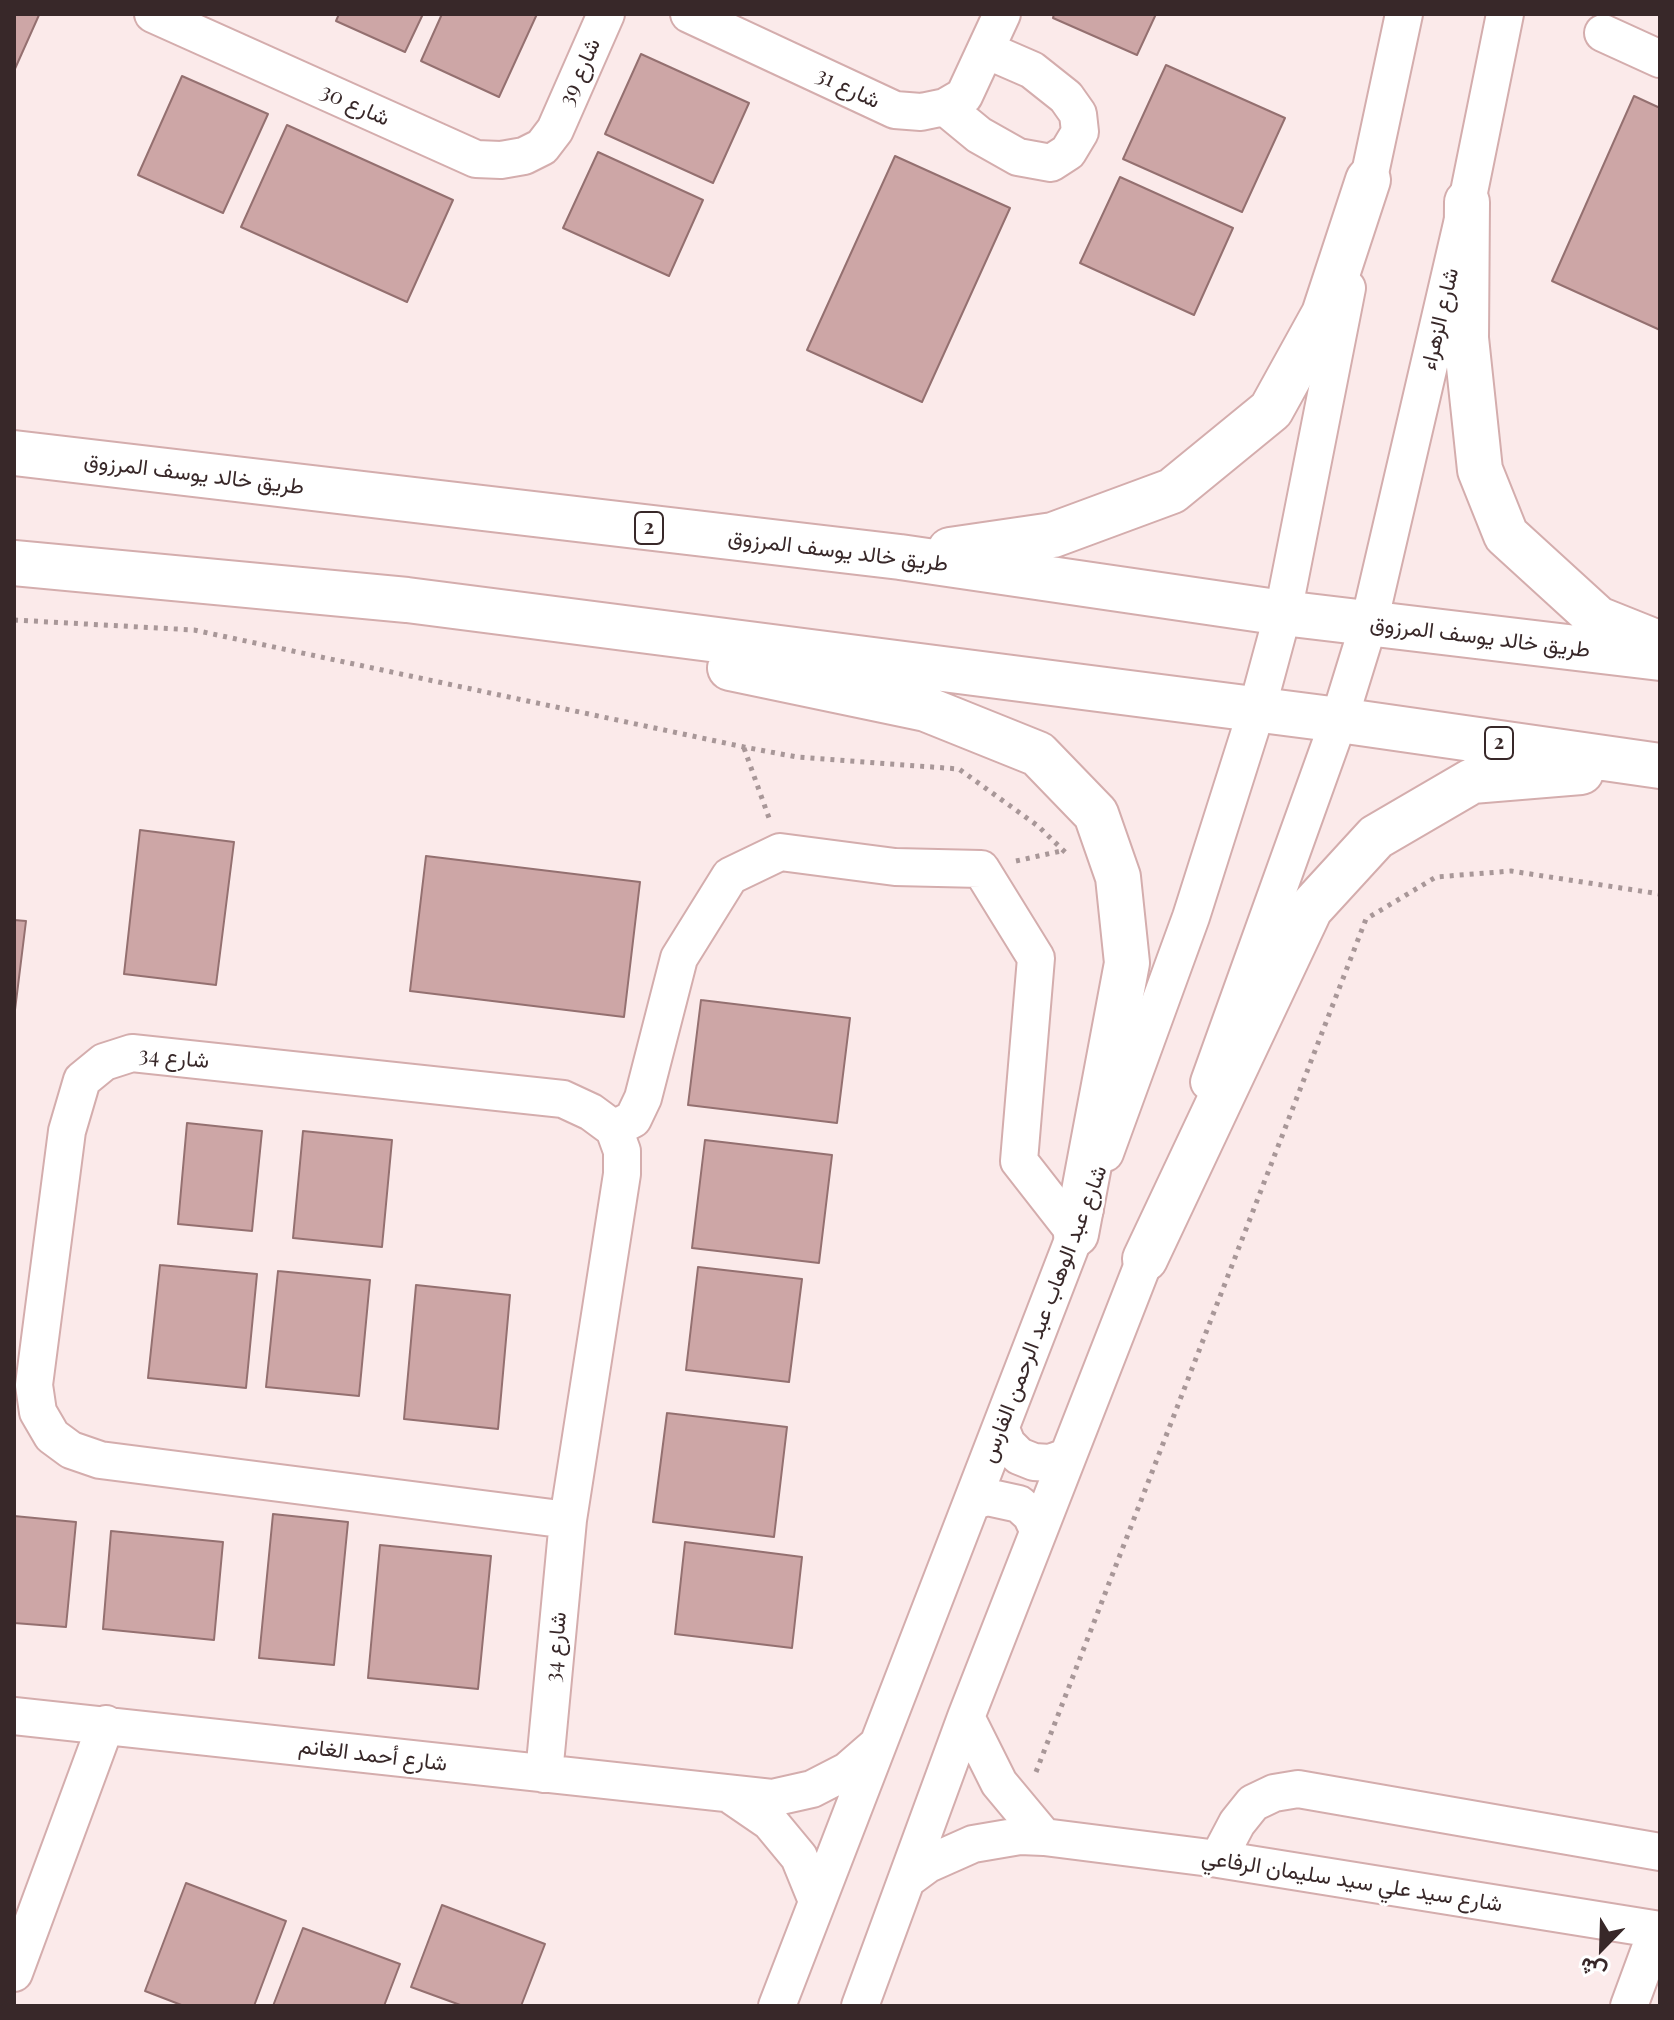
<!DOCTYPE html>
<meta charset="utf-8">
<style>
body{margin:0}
#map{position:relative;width:1674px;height:2020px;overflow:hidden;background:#fbeaea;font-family:"Playfair Display",Vazirmatn,serif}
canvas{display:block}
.frame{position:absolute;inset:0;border:16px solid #382829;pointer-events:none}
.north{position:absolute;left:1562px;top:1908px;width:80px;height:80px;-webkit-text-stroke:6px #fff;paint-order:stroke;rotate:203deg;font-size:22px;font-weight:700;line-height:32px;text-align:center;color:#382829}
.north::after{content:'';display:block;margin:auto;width:28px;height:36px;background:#382829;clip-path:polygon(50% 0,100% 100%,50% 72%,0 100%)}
</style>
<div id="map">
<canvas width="1674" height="2020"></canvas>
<div class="frame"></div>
<div class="north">ش</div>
</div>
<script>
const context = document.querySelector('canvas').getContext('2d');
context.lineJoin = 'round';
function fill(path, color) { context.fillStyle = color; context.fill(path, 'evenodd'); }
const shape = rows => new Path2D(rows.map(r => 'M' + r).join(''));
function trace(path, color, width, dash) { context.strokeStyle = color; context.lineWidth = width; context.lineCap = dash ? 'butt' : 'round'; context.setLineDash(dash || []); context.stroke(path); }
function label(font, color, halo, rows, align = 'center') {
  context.font = font + ' "Playfair Display",Vazirmatn,serif'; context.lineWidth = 6; context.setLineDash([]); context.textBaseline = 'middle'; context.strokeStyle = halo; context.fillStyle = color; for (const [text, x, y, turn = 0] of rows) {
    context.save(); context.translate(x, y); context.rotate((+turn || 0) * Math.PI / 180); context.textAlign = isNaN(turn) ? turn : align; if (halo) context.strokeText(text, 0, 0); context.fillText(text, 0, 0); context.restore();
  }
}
const building = shape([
 [14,14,39,15,14,71,14,14],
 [339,14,423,14,405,52,336,21,339,14],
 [442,14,537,14,499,97,421,61,442,14],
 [1054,14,1156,14,1137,55,1053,18,1054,14],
 [641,54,749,103,713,183,605,134,641,54],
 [1166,65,1285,118,1242,212,1123,159,1166,65],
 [182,76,268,114,223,213,138,175,182,76],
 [1634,96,1660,108,1660,330,1552,281,1634,96],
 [287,125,453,200,407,302,241,227,287,125],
 [598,152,703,200,669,276,563,228,598,152],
 [895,156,1010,208,922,402,807,350,895,156],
 [1120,177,1233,228,1194,315,1080,263,1120,177],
 [140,830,234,842,216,985,124,974,140,830],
 [426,856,640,882,624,1017,410,991,426,856],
 [14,920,26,921,14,1018,14,920],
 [701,1000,850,1018,837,1123,688,1105,701,1000],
 [187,1123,262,1131,252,1231,178,1224,187,1123],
 [303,1131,392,1140,382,1247,293,1238,303,1131],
 [705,1140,832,1155,819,1263,692,1248,705,1140],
 [160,1265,257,1274,246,1388,148,1378,160,1265],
 [698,1267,802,1279,789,1382,686,1370,698,1267],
 [278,1271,370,1280,359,1396,266,1387,278,1271],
 [416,1285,510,1295,498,1429,404,1419,416,1285],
 [667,1413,787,1427,774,1537,653,1522,667,1413],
 [273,1514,348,1522,334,1665,259,1658,273,1514],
 [14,1516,76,1522,66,1627,14,1623,14,1516],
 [111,1531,223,1542,214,1640,103,1629,111,1531],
 [685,1542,802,1557,792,1648,675,1634,685,1542],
 [380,1545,491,1556,478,1689,368,1678,380,1545],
 [186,1883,286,1921,254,2006,184,2006,145,1991,186,1883],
 [442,1905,545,1944,521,2006,463,2006,411,1987,442,1905],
 [303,1928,400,1964,384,2006,273,2006,303,1928]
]);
const path = shape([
 [14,620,194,630,744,747,797,757,959,769,1038,826,1066,853],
 [744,748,769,818],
 [1016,861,1061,851],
 [1036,1772,1366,919,1436,877,1511,871,1660,894]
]);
const minor = shape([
 [153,14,476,159,501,160,524,156,542,147,555,130,606,14],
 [689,14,895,110,921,112,945,107,964,96,1002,14],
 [1603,33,1660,59],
 [945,107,979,135,1018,157,1051,163,1068,152,1080,132,1078,114,1066,97,1032,70,986,50],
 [1363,206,1404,14],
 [1209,1082,1339,720,1369,623,1467,202,1505,14],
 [614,1129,633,1119,643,1098,679,958,730,876,780,852,895,867,981,869,1036,958,1019,1161,1076,1234],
 [1105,1153,1191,917,1257,709,1283,613,1347,288],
 [1001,1429,1007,1444,1019,1456,1034,1462,1050,1463,1066,1457],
 [972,1502,987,1497,1019,1504,1031,1515,1038,1530],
 [14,1716,772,1798,812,1789,847,1771,877,1745],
 [966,1717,999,1783,1044,1837],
 [544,1774,568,1520,622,1174,622,1151,614,1129,591,1112,563,1099,132,1053,104,1062,82,1080,67,1131,34,1385,38,1412,52,1436,71,1450,100,1460,568,1520],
 [732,1796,770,1822,799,1857,817,1901],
 [1218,1859,1237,1823,1253,1803,1274,1793,1298,1789,1660,1852],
 [909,1878,928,1864,973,1844,1020,1836,1044,1837,1218,1859,1660,1930],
 [14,1973,106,1724],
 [777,2006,1085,1209],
 [860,2006,966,1717,1154,1236],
 [1629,2006,1657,1930]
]);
const major = shape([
 [1467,202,1466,338,1480,470,1506,535,1598,619,1658,643],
 [14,453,900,557,1283,613,1660,658],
 [950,550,1053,535,1172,491,1271,410,1324,314,1368,180],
 [14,563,407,600,1339,720,1660,766],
 [730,668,926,709,1038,754,1096,814,1118,877,1127,963,1076,1234],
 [1145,1259,1310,909,1376,837,1472,781,1581,772]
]);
const shields = [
 [649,528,28],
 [1499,743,28]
];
const shieldNames = [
 ["2",649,528],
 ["2",1499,743]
];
const streetNames = [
 ["شارع 39",580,72,-66],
 ["شارع 31",848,88,25],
 ["شارع 30",355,105,24],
 ["شارع الزهراء",1440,319,-77],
 ["طريق خالد يوسف المرزوق",194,474,7],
 ["طريق خالد يوسف المرزوق",838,551,7],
 ["طريق خالد يوسف المرزوق",1480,637,7],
 ["شارع 34",174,1058,5],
 ["شارع عبد الوهاب عبد الرحمن الفارس",1044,1314,-69],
 ["شارع 34",556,1647,-85],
 ["شارع أحمد الغانم",373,1755,7],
 ["شارع سيد علي سيد سليمان الرفاعي",1352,1881,9]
];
fill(building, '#cda6a6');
trace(building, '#947070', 2);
trace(minor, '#d4adad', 40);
trace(major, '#d4adad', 48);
trace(path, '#a89798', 5, [4, 6]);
trace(minor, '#fff', 36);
trace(major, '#fff', 44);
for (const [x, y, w] of shields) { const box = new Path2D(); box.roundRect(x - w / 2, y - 16, w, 32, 6); context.fillStyle = '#fff'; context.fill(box); trace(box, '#382829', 2); }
label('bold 20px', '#382829', null, shieldNames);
label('22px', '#382829', '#fff', streetNames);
</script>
